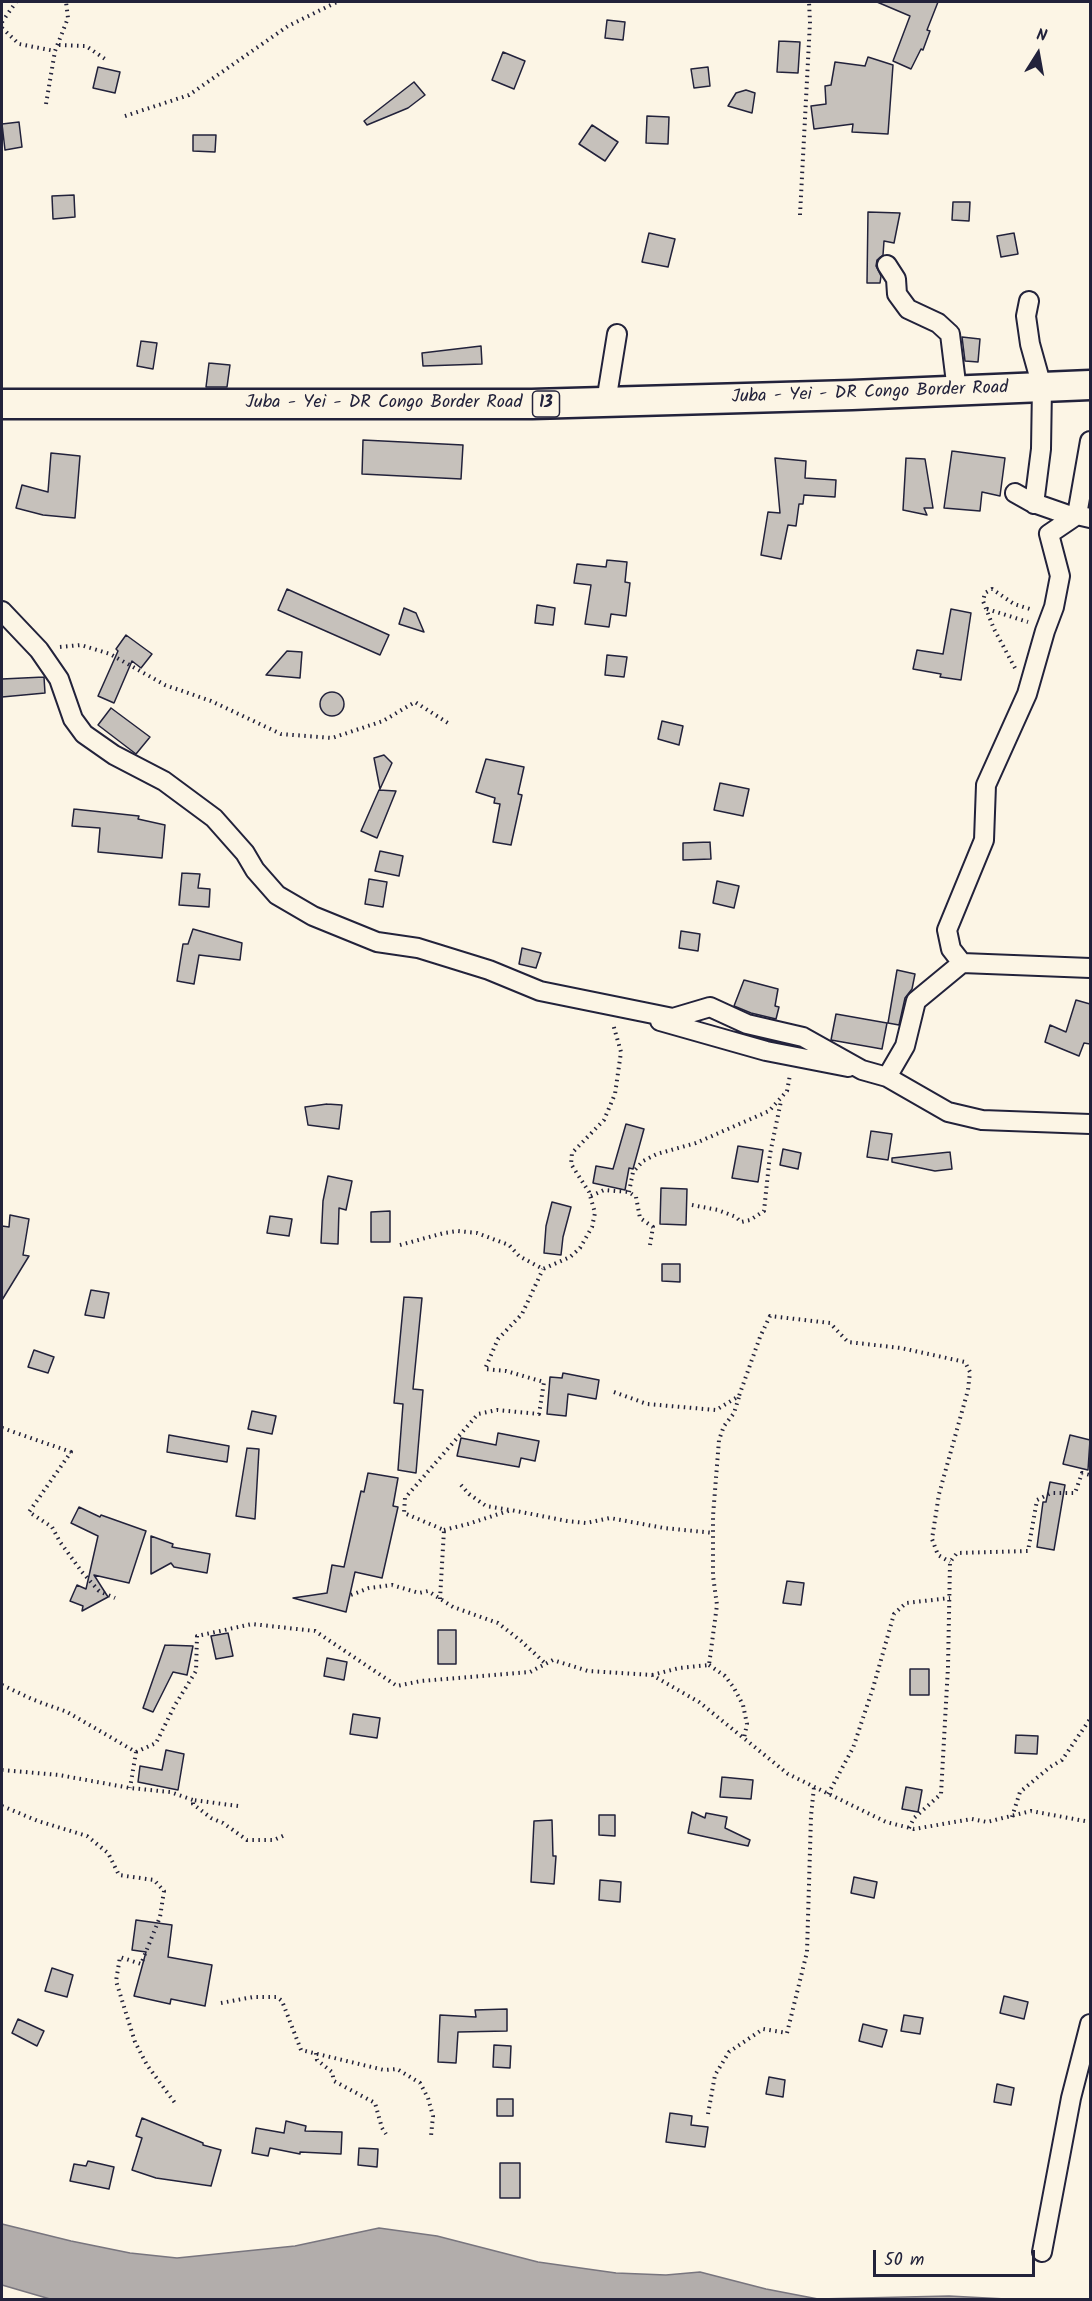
<!DOCTYPE html>
<style>
body{margin:0}
#map{position:relative;width:1092px;height:2301px;overflow:hidden;background:#fcf5e5;font-family:Kalam,sans-serif}
canvas{display:block}
.frame{position:absolute;inset:0;border:3px solid #22223b;pointer-events:none}
.north{position:absolute;left:1008px;top:24px;width:60px;height:60px;-webkit-text-stroke:4px #fcf5e5;paint-order:stroke;rotate:11deg;font-size:16px;font-weight:700;line-height:24px;text-align:center;color:#22223b}
.north::after{content:'';display:block;margin:auto;width:21px;height:27px;background:#22223b;clip-path:polygon(50% 0,100% 100%,50% 72%,0 100%)}
.scale{position:absolute;left:873px;top:2250px;width:162px;height:27px;box-sizing:border-box;border:3px solid #22223b;border-top:0;padding-left:8px;font-size:18px;line-height:21px;white-space:nowrap;color:#22223b;-webkit-text-stroke:4px #fcf5e5;paint-order:stroke}
</style>
<div id="map">
<canvas width="1092" height="2301"></canvas>
<div class="frame"></div>
<div class="north">N</div>
<div class="scale">50 m</div>
</div>
<script>
const context = document.querySelector('canvas').getContext('2d');
context.lineJoin = 'round';
function fill(path, color) { context.fillStyle = color; context.fill(path, 'evenodd'); }
const shape = rows => new Path2D(rows.map(r => 'M' + r).join(''));
function trace(path, color, width, dash) { context.strokeStyle = color; context.lineWidth = width; context.lineCap = dash ? 'butt' : 'round'; context.setLineDash(dash || []); context.stroke(path); }
function label(font, color, halo, rows, align = 'center') {
  context.font = font + ' Kalam,sans-serif'; context.lineWidth = 6; context.setLineDash([]); context.textBaseline = 'middle'; context.strokeStyle = halo; context.fillStyle = color; for (const [text, x, y, turn = 0] of rows) {
    context.save(); context.translate(x, y); context.rotate((+turn || 0) * Math.PI / 180); context.textAlign = isNaN(turn) ? turn : align; if (halo) context.strokeText(text, 0, 0); context.fillText(text, 0, 0); context.restore();
  }
}
const water = shape([
 [2,2224,71,2241,130,2253,177,2258,295,2246,379,2228,437,2236,538,2262,616,2273,666,2275,700,2272,766,2289,818,2299,949,2296,1006,2299,50,2299,2,2285,2,2224]
]);
const building = shape([
 [877,2,938,2,927,30,930,31,923,50,921,49,911,69,893,61,910,16,877,2],
 [607,20,625,22,623,40,605,38,607,20],
 [779,41,800,42,798,73,777,72,779,41],
 [503,52,525,61,514,89,492,80,503,52],
 [868,57,893,65,888,134,852,132,853,124,814,129,811,106,826,104,825,86,831,85,835,62,865,66,868,57],
 [98,67,120,72,115,93,93,88,98,67],
 [708,67,710,86,694,88,691,69,708,67],
 [414,82,425,95,408,108,367,125,364,121,414,82],
 [746,90,755,93,752,113,728,106,736,93,746,90],
 [647,116,669,117,668,144,646,143,647,116],
 [19,122,22,147,5,150,2,124,19,122],
 [592,125,618,142,605,161,579,144,592,125],
 [193,135,216,135,215,152,193,151,193,135],
 [74,195,75,217,53,219,52,196,74,195],
 [953,202,970,202,969,221,952,220,953,202],
 [868,212,900,213,894,243,884,241,883,255,877,260,876,266,881,276,880,283,867,283,868,212],
 [649,233,675,239,668,267,642,262,649,233],
 [1014,233,1018,254,1001,257,997,236,1014,233],
 [962,337,980,339,978,362,965,361,962,337],
 [141,341,157,343,153,369,137,366,141,341],
 [481,346,482,364,423,366,422,353,481,346],
 [209,363,230,365,227,387,206,387,209,363],
 [363,440,463,445,461,479,362,474,363,440],
 [952,451,1005,458,1000,496,982,492,980,511,944,508,952,451],
 [51,453,80,456,75,518,43,515,16,508,22,485,48,492,51,453],
 [775,458,806,461,805,478,836,480,835,497,804,495,803,504,799,504,796,526,788,525,781,559,761,555,768,512,780,513,775,458],
 [906,458,925,459,933,508,924,508,927,515,903,510,906,458],
 [607,560,627,562,625,582,630,583,626,616,611,614,609,627,585,624,591,585,574,583,577,564,606,567,607,560],
 [287,589,389,635,380,655,278,610,287,589],
 [537,605,555,608,553,625,535,623,537,605],
 [404,608,416,613,424,632,399,624,404,608],
 [951,609,971,613,961,680,940,677,941,674,913,669,917,650,943,654,951,609],
 [126,635,152,654,141,668,132,661,114,703,98,696,118,651,116,649,126,635],
 [287,651,302,652,300,678,266,675,287,651],
 [607,655,627,657,624,677,605,675,607,655],
 [44,677,45,693,2,697,2,679,44,677],
 '320 704a12 12 0 1 1 24 0a12 12 0 1 1-24 0Z',
 [111,708,150,737,136,754,98,725,111,708],
 [662,721,683,726,679,745,658,739,662,721],
 [384,755,392,763,380,789,374,758,384,755],
 [486,759,524,767,518,794,522,795,511,845,493,842,500,804,494,803,495,798,476,792,486,759],
 [720,783,749,789,743,816,714,810,720,783],
 [379,790,396,791,377,838,361,831,379,790],
 [74,809,139,816,138,819,165,825,162,858,98,852,100,828,72,826,74,809],
 [710,842,711,859,683,860,683,843,710,842],
 [380,851,403,856,399,876,375,871,380,851],
 [182,873,200,874,198,888,210,889,209,907,179,905,182,873],
 [369,879,387,882,383,907,365,904,369,879],
 [717,881,739,886,734,908,713,903,717,881],
 [193,929,242,943,240,960,199,955,194,984,177,981,183,944,188,944,193,929],
 [681,931,700,934,698,951,679,948,681,931],
 [522,948,541,953,536,968,519,964,522,948],
 [897,970,915,974,912,989,905,998,899,1025,888,1023,897,970],
 [744,980,778,989,775,1006,779,1007,776,1019,751,1013,734,1006,744,980],
 [1076,1000,1090,1004,1090,1044,1084,1043,1079,1056,1045,1042,1050,1025,1066,1032,1076,1000],
 [836,1014,887,1023,882,1049,831,1040,836,1014],
 [327,1104,342,1105,339,1129,308,1125,305,1107,327,1104],
 [626,1124,644,1129,633,1169,629,1168,625,1190,593,1183,596,1166,613,1169,626,1124],
 [871,1131,892,1134,888,1160,867,1157,871,1131],
 [738,1146,763,1150,758,1182,732,1178,738,1146],
 [783,1149,801,1153,798,1169,780,1165,783,1149],
 [950,1152,952,1169,935,1171,892,1162,892,1158,950,1152],
 [328,1176,352,1181,346,1210,339,1208,338,1244,321,1243,323,1201,328,1176],
 [661,1188,687,1189,686,1225,660,1224,661,1188],
 [552,1202,571,1207,563,1237,561,1255,544,1253,546,1226,552,1202],
 [390,1211,390,1242,371,1242,371,1212,390,1211],
 [10,1215,29,1219,23,1255,29,1256,2,1300,2,1226,9,1227,10,1215],
 [270,1216,292,1219,289,1236,267,1233,270,1216],
 [662,1264,680,1264,680,1282,662,1281,662,1264],
 [91,1290,109,1293,104,1318,85,1315,91,1290],
 [404,1297,422,1298,413,1389,423,1390,416,1473,398,1470,403,1404,394,1403,404,1297],
 [34,1350,54,1357,48,1373,28,1367,34,1350],
 [563,1373,599,1380,596,1399,568,1394,566,1416,547,1414,550,1377,562,1378,563,1373],
 [252,1411,276,1416,272,1434,248,1429,252,1411],
 [498,1433,539,1441,535,1461,521,1458,519,1467,457,1456,461,1438,496,1445,498,1433],
 [169,1435,229,1446,227,1462,167,1452,169,1435],
 [1070,1435,1090,1440,1088,1470,1063,1464,1070,1435],
 [247,1448,259,1449,255,1519,236,1516,247,1448],
 [368,1473,398,1478,393,1506,398,1507,382,1578,355,1572,346,1612,293,1598,327,1593,332,1565,344,1567,361,1491,364,1492,368,1473],
 [1050,1482,1065,1485,1054,1550,1037,1547,1043,1502,1046,1502,1050,1482],
 [79,1507,100,1517,101,1515,146,1531,129,1583,94,1575,108,1597,82,1611,83,1606,70,1601,77,1585,86,1589,98,1536,71,1523,79,1507],
 [151,1536,173,1544,172,1547,210,1554,207,1573,174,1567,171,1563,151,1574,151,1536],
 [787,1581,804,1583,801,1605,783,1603,787,1581],
 [438,1630,456,1630,456,1664,438,1664,438,1630],
 [228,1633,233,1656,216,1659,211,1636,228,1633],
 [165,1645,193,1646,187,1675,173,1672,153,1712,143,1708,165,1645],
 [327,1658,347,1662,344,1680,324,1676,327,1658],
 [910,1669,929,1669,929,1695,910,1695,910,1669],
 [353,1714,380,1718,377,1738,350,1734,353,1714],
 [1016,1735,1038,1736,1037,1754,1015,1753,1016,1735],
 [166,1750,184,1754,178,1790,138,1782,140,1766,162,1770,166,1750],
 [722,1777,753,1780,751,1799,720,1797,722,1777],
 [906,1787,922,1790,918,1812,902,1809,906,1787],
 [692,1812,705,1818,706,1813,727,1817,725,1828,750,1840,748,1846,688,1833,692,1812],
 [599,1815,615,1815,615,1836,599,1835,599,1815],
 [552,1820,553,1856,556,1856,554,1884,531,1882,534,1821,552,1820],
 [854,1877,877,1882,874,1898,851,1893,854,1877],
 [600,1880,621,1882,620,1902,599,1900,600,1880],
 [136,1920,172,1925,168,1957,212,1965,205,2006,171,1999,170,2004,134,1996,146,1952,132,1950,136,1920],
 [52,1968,73,1975,67,1997,45,1991,52,1968],
 [1004,1996,1028,2002,1024,2019,1000,2013,1004,1996],
 [507,2009,507,2031,458,2032,456,2063,438,2062,440,2015,476,2017,475,2010,507,2009],
 [904,2015,923,2018,920,2034,901,2031,904,2015],
 [18,2019,44,2031,37,2046,12,2033,18,2019],
 [863,2024,887,2030,882,2047,859,2041,863,2024],
 [494,2045,511,2046,510,2068,493,2067,494,2045],
 [769,2077,785,2080,783,2097,766,2094,769,2077],
 [997,2084,1014,2088,1011,2105,994,2102,997,2084],
 [497,2099,513,2099,513,2116,497,2116,497,2099],
 [670,2113,692,2116,691,2125,708,2127,705,2147,666,2142,670,2113],
 [142,2118,203,2143,203,2145,221,2150,211,2186,156,2178,132,2170,142,2138,136,2136,142,2118],
 [286,2121,306,2126,305,2131,342,2132,341,2154,300,2152,300,2154,270,2148,268,2156,252,2153,256,2128,284,2133,286,2121],
 [359,2148,378,2149,377,2167,358,2165,359,2148],
 [88,2161,114,2167,109,2189,70,2181,74,2164,86,2166,88,2161],
 [500,2163,520,2163,520,2198,500,2198,500,2163]
]);
const path = shape([
 [2,22,16,2],
 [2,28,19,44,55,51],
 [59,45,86,46,108,61],
 [46,104,55,51,68,18,66,2],
 [125,116,189,95,288,26,337,2],
 [800,215,810,22,809,2],
 [987,609,1028,622],
 [60,647,81,645,110,654,165,685,211,701,281,734,332,738,383,721,415,702,451,725],
 [1015,668,994,629,983,601,985,593,992,589,1014,604,1033,610],
 [629,1192,633,1172,643,1161,657,1154,696,1143,769,1111,787,1091,790,1075],
 [591,1196,604,1190,629,1192,636,1197,640,1218,653,1227,650,1245],
 [692,1205,718,1210,736,1217,741,1222,750,1220,764,1211,770,1154,781,1101],
 [400,1245,444,1233,458,1231,477,1233,509,1245,519,1256,543,1269,570,1257,580,1248,592,1227,595,1213,589,1192,571,1164,572,1153,604,1120,615,1094,621,1052,613,1024],
 [614,1392,647,1404,716,1410,739,1396,760,1337,770,1316,830,1323,848,1342,901,1348,965,1362,970,1372,968,1390,939,1494,932,1539,938,1555,950,1562],
 [2,1428,71,1452,29,1512,52,1527,60,1542,82,1572,99,1591,115,1598],
 [461,1485,469,1494,486,1506,510,1510],
 [444,1530,468,1524,511,1510,567,1521,586,1523,610,1518,664,1528,714,1533],
 [351,1595,369,1588,392,1585,419,1593,428,1591,453,1607,498,1623,521,1641,546,1664],
 [440,1599,444,1530,404,1513,405,1498,478,1414,497,1410,539,1414,544,1382,506,1371,485,1369,498,1339,522,1314,543,1269],
 [709,1665,725,1676,734,1688,743,1705,747,1724,744,1738],
 [652,1675,679,1668,709,1665,717,1605,713,1576,713,1516,719,1440,724,1426,734,1413,739,1397],
 [2,1685,34,1700,67,1712,136,1752,130,1788],
 [136,1752,156,1743,175,1705,196,1671,197,1636,252,1624,315,1631,397,1686,421,1681,530,1672,553,1660,588,1671,652,1675,699,1702,788,1774,886,1822,914,1829,972,1819,987,1822,1031,1811,1090,1822],
 [2,1770,59,1775,130,1788,170,1792,193,1800],
 [828,1794,853,1748,873,1688,894,1614,906,1603,950,1598],
 [2,1806,38,1821,87,1836,108,1853,119,1875,154,1880,164,1891,160,1917,141,1964,120,1957,116,1981,135,2042,147,2065,175,2103],
 [238,1806,193,1800,193,1804,211,1818,223,1823,247,1840,274,1840,285,1835],
 [1012,1817,1020,1792,1050,1767,1062,1760,1090,1719],
 [909,1828,914,1818,941,1794,948,1667,950,1562,957,1553,1028,1551,1037,1500,1051,1493,1075,1493,1082,1473,1090,1475],
 [221,2003,253,1997,277,1997,282,2001,301,2050,384,2070,397,2069,420,2083,428,2098,433,2116,431,2136],
 [316,2053,317,2060,332,2072,334,2081,375,2103,382,2128,386,2134],
 [708,2114,715,2075,729,2052,763,2029,787,2033,807,1952,811,1816,814,1787]
]);
const street = shape([
 [887,265,896,279,897,294,908,309,938,323,950,334,957,391],
 [1029,301,1026,316,1030,344,1042,387,1041,449,1034,504],
 [606,402,617,334],
 [1015,493,1031,502,1074,517],
 [1077,515,1090,441],
 [2,611,39,650,59,679,73,719,84,734,114,755,164,781,214,818,245,853,255,870,277,895,313,916,377,942,418,948,489,970,540,991,673,1018,710,1007,747,1024,803,1037,862,1070,887,1077,905,1046,916,1001,962,963,1090,968],
 [962,963,951,949,947,930,984,840,986,785,1027,694,1045,631,1054,607,1060,576,1049,534,1077,515,1090,518],
 [660,1021,766,1051,848,1067],
 [887,1077,948,1112,982,1120,1090,1124],
 [1042,2252,1071,2098,1090,2024]
]);
const primary = shape([
 [2,404,532,404,852,395,1090,385]
]);
const shields = [
 [546,404,27]
];
const shieldNames = [
 ["13",546,404]
];
const streetNames = [
 ["Juba - Yei - DR Congo Border Road",870,394,-2],
 ["Juba - Yei - DR Congo Border Road",384,404]
];
fill(water, '#b2adab');
trace(water, '#78757e', 1.5);
fill(building, '#c6c1bb');
trace(building, '#22223b', 1.5);
trace(street, '#22223b', 22);
trace(primary, '#22223b', 33);
trace(path, '#22223b', 4, [1.5, 4.5]);
trace(street, '#fcf5e5', 18);
trace(primary, '#fcf5e5', 28);
for (const [x, y, w] of shields) { const box = new Path2D(); box.roundRect(x - w / 2, y - 13, w, 26, 4.5); context.fillStyle = '#fcf5e5'; context.fill(box); trace(box, '#22223b', 1.5); }
label('bold 16px', '#22223b', null, shieldNames);
label('18px', '#22223b', '#fcf5e5', streetNames);
</script>
